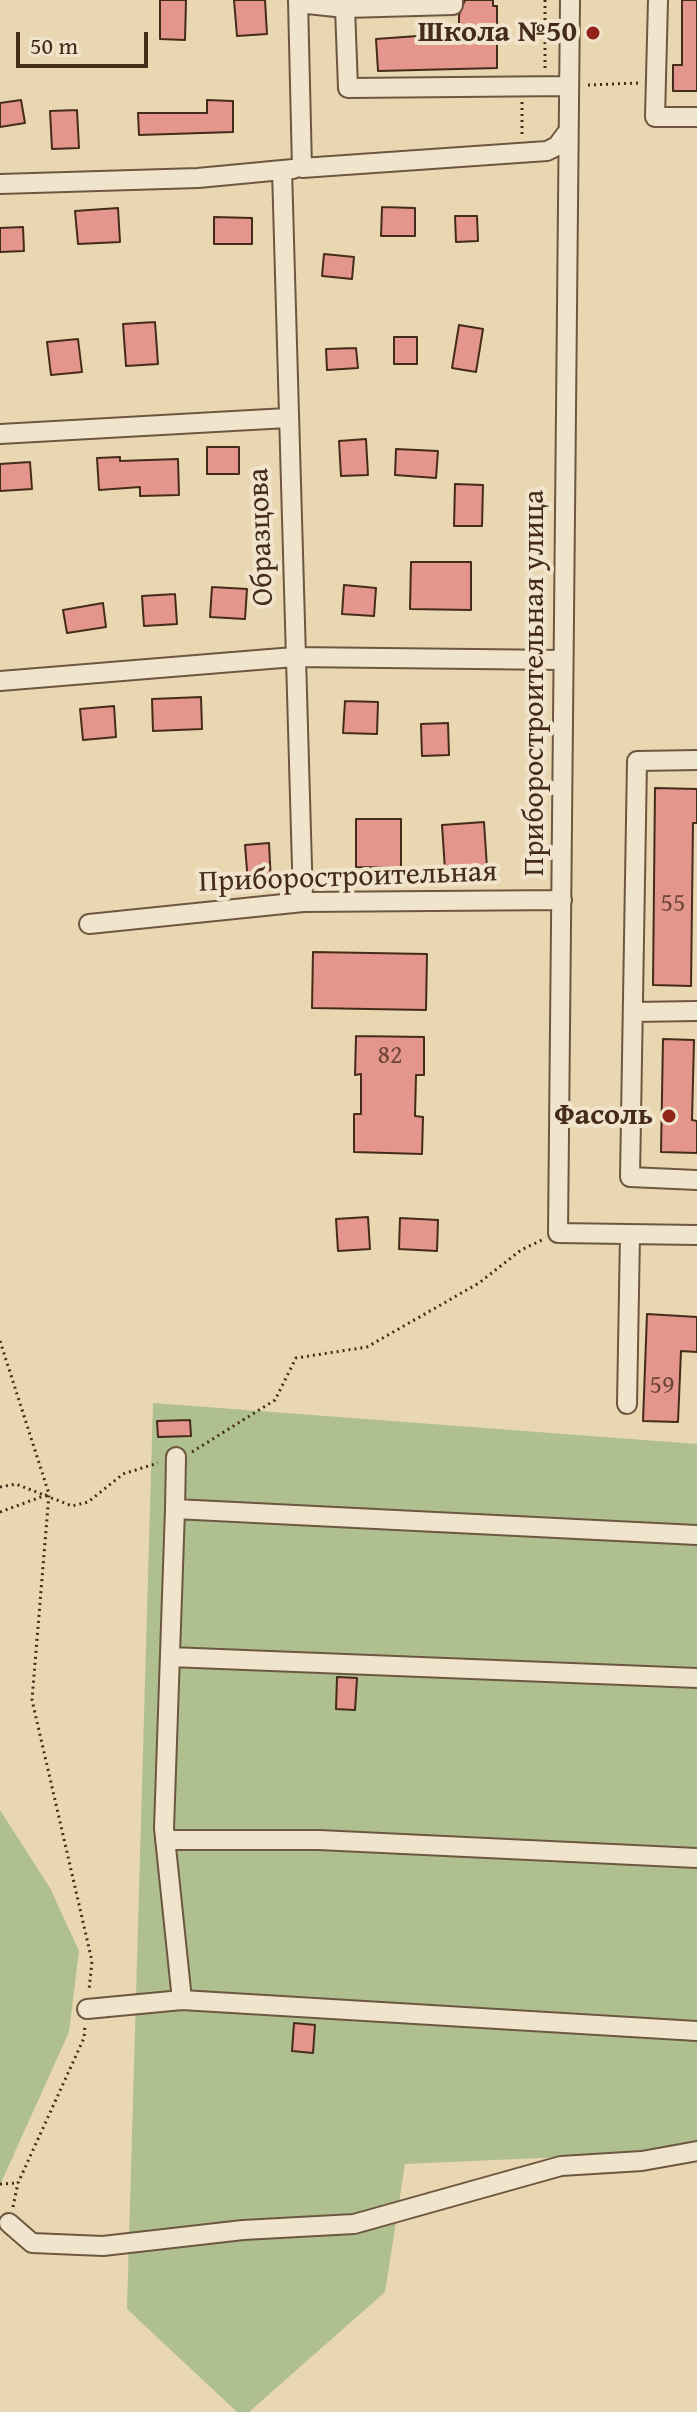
<!DOCTYPE html>
<meta charset="utf-8">
<style>
body{margin:0}
#map{position:relative;width:697px;height:2412px;overflow:hidden;background:#e8d7b0;font-family:"Gentium Book Plus",serif}
canvas{display:block}
.scale{position:absolute;left:16px;top:32px;width:132px;height:36px;box-sizing:border-box;border:4px solid #452c1a;border-top:0;padding-left:10px;font-size:24px;line-height:28px;white-space:nowrap;color:#452c1a;-webkit-text-stroke:6px #f0e5cc;paint-order:stroke}
</style>
<div id="map">
<canvas width="697" height="2412"></canvas>
<div class="scale">50 m</div>
</div>
<script>
const context = document.querySelector('canvas').getContext('2d');
context.lineJoin = 'round';
function fill(path, color) { context.fillStyle = color; context.fill(path, 'evenodd'); }
const shape = rows => new Path2D(rows.map(r => 'M' + r).join(''));
function trace(path, color, width, dash) { context.strokeStyle = color; context.lineWidth = width; context.lineCap = dash ? 'butt' : 'round'; context.setLineDash(dash || []); context.stroke(path); }
function label(font, color, halo, rows, align = 'center') {
  context.font = font + ' "Gentium Book Plus",serif'; context.lineWidth = 8; context.setLineDash([]); context.textBaseline = 'middle'; context.strokeStyle = halo; context.fillStyle = color; for (const [text, x, y, turn = 0] of rows) {
    context.save(); context.translate(x, y); context.rotate((+turn || 0) * Math.PI / 180); context.textAlign = isNaN(turn) ? turn : align; if (halo) context.strokeText(text, 0, 0); context.fillText(text, 0, 0); context.restore();
  }
}
const green = shape([
 [153,1403,697,1444,697,2151,405,2164,385,2292,249,2412,237,2412,127,2309],
 [0,1810,50,1888,79,1951,69,2032,0,2185]
]);
const building = shape([
 [160,0,186,0,185,40,160,39,160,0],
 [234,0,265,0,267,34,237,36,234,0],
 [465,0,493,0,493,6,497,6,497,68,378,71,376,39,459,33,459,15,465,0],
 [682,0,697,0,697,91,673,91,673,65,682,65,682,0],
 [21,100,25,123,0,127,0,103,21,100],
 [207,100,233,101,233,132,139,135,138,113,207,113,207,100],
 [77,110,79,148,52,149,50,111,77,110],
 [382,207,415,208,415,236,381,236,382,207],
 [118,208,120,242,78,244,75,211,118,208],
 [455,216,477,216,478,241,456,242,455,216],
 [214,217,252,218,252,244,214,244,214,217],
 [23,227,24,251,0,252,0,228,23,227],
 [324,254,354,257,352,279,322,276,324,254],
 [155,322,158,364,126,366,123,324,155,322],
 [459,325,483,329,476,372,452,368,459,325],
 [394,337,417,337,417,364,394,364,394,337],
 [78,339,82,372,51,375,47,342,78,339],
 [356,348,358,368,327,370,326,349,356,348],
 [366,439,368,475,341,476,339,441,366,439],
 [207,447,239,447,239,474,207,474,207,447],
 [396,449,438,451,436,478,395,475,396,449],
 [120,457,120,461,178,459,179,495,140,496,140,487,99,490,97,458,120,457],
 [30,462,32,489,0,491,0,464,30,462],
 [455,484,483,485,482,526,454,526,455,484],
 [411,562,471,562,471,610,410,609,411,562],
 [344,585,376,588,374,616,342,614,344,585],
 [212,587,247,589,245,619,210,617,212,587],
 [175,594,177,624,144,626,142,596,175,594],
 [103,603,106,627,67,633,63,610,103,603],
 [201,697,202,729,153,731,152,699,201,697],
 [345,701,378,702,377,734,343,733,345,701],
 [114,706,116,737,83,740,80,709,114,706],
 [448,723,449,755,422,756,421,724,448,723],
 [655,788,697,789,697,823,693,823,691,986,653,985,655,788],
 [356,819,401,819,401,868,356,867,356,819],
 [484,822,487,868,445,870,442,825,484,822],
 [269,843,271,882,248,883,245,845,269,843],
 [313,952,427,954,426,1010,312,1008,313,952],
 [356,1036,424,1037,424,1075,416,1075,415,1116,423,1117,422,1154,354,1152,354,1114,361,1114,361,1074,355,1075,356,1036],
 [663,1039,694,1040,692,1120,697,1121,697,1153,661,1152,663,1039],
 [368,1217,370,1249,338,1251,336,1219,368,1217],
 [400,1218,438,1220,437,1251,399,1249,400,1218],
 [647,1314,697,1317,697,1352,681,1351,678,1422,643,1421,647,1314],
 [190,1420,191,1436,158,1437,157,1421,190,1420],
 [337,1677,357,1678,355,1710,336,1709,337,1677],
 [294,2023,315,2025,313,2053,292,2051,294,2023]
]);
const path = shape([
 [545,68,545,0],
 [588,85,640,83],
 [522,102,522,134],
 [0,1341,49,1494,32,1700,92,1961,89,1990],
 [192,1452,275,1400,296,1358,367,1347,479,1283,521,1250,544,1239],
 [0,1487,16,1484,72,1506,88,1502,123,1474,158,1463],
 [0,1512,49,1494],
 [0,2184,18,2183],
 [13,2207,18,2183,84,2038,85,2025]
]);
const minor = shape([
 [298,0,302,168,547,151,557,146,566,134],
 [570,0,558,1233,697,1235],
 [658,0,655,117,697,117],
 [298,3,345,8,453,5,453,0],
 [345,8,348,88,568,86],
 [282,170,303,902],
 [0,184,198,178,293,169],
 [0,434,287,418],
 [0,681,294,657,563,660],
 [697,760,637,761,630,1177,697,1180],
 [89,924,303,902,562,900],
 [633,1012,697,1011],
 [627,1404,630,1235],
 [176,1457,175,1509,697,1535],
 [170,1657,697,1678],
 [165,1840,319,1840,697,1858],
 [182,2000,697,2031],
 [87,2009,182,2000,164,1828,175,1509],
 [9,2223,32,2243,103,2246,243,2230,354,2224,561,2166,642,2161,697,2151]
]);
const markers = [
 [593,33,8,"#8f2418"],
 [669,1116,8,"#8f2418"]
];
const numberNames = [
 ["55",673,904],
 ["82",390,1056],
 ["59",662,1386]
];
const poiNames = [
 ["Школа №50",577,33],
 ["Фасоль",653,1116]
];
const streetNames = [
 ["Образцова",262,537,-92],
 ["Приборостроительная улица",535,683,-90],
 ["Приборостроительная",348,878,-2]
];
fill(green, '#afbf90');
fill(building, '#e4968c');
trace(building, '#452c1a', 2);
trace(minor, '#6e5740', 22);
trace(path, '#452c1a', 3, [2, 4]);
trace(minor, '#f0e5cc', 18);
for (const [x, y, r, color] of markers) { const dot = new Path2D(); dot.arc(x, y, r, 0, 2 * Math.PI); context.fillStyle = color; context.fill(dot); trace(dot, '#f0e5cc', 3); }
label('26px', '#6d4636', null, numberNames);
label('bold 30px', '#452c1a', '#f0e5cc', poiNames, 'right');
label('30px', '#452c1a', '#f0e5cc', streetNames);
</script>
